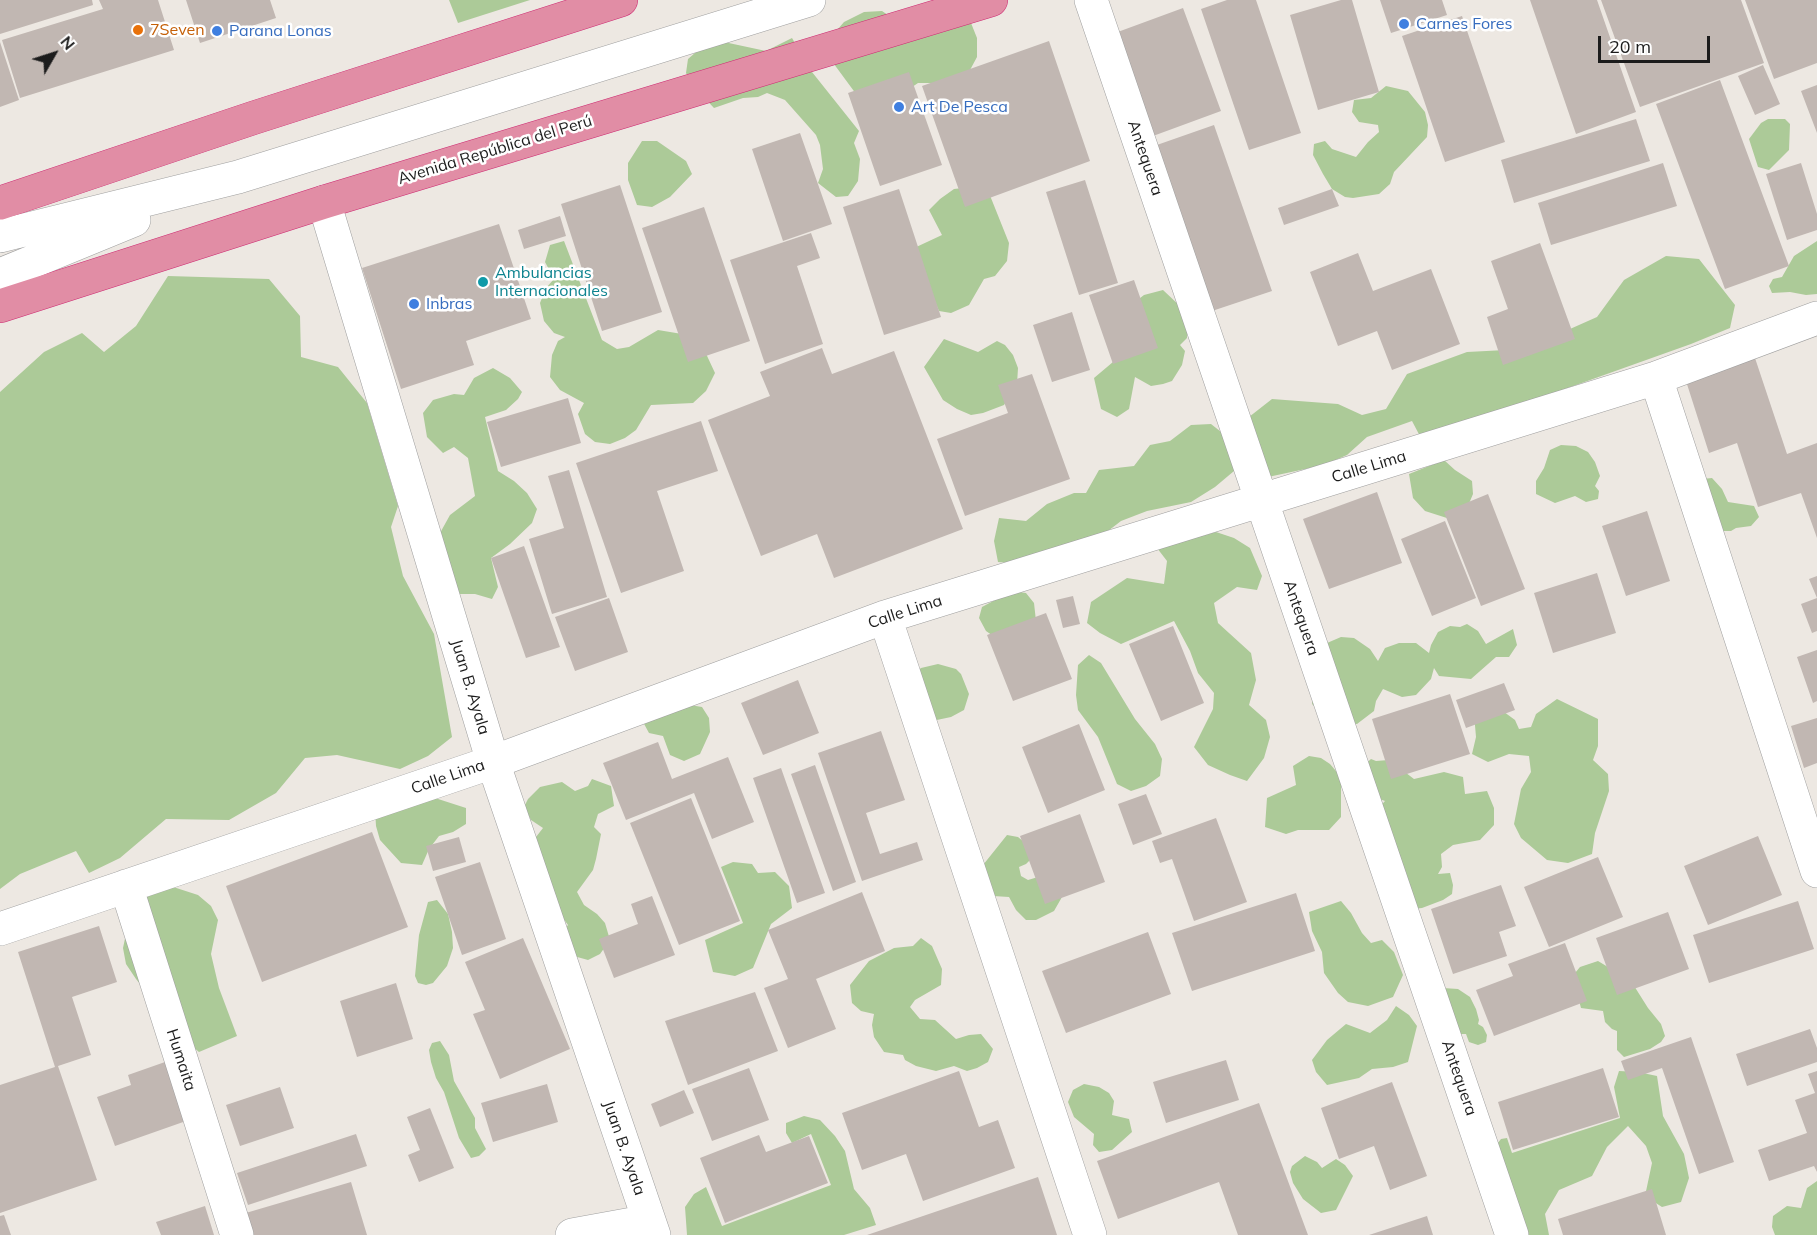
<!DOCTYPE html>
<meta charset="utf-8">
<style>
body{margin:0}
#map{position:relative;width:1817px;height:1235px;overflow:hidden;background:#ede8e2;font-family:Mulish,sans-serif}
canvas{display:block}
.north{position:absolute;left:24px;top:24px;width:60px;height:60px;-webkit-text-stroke:4px #fff;paint-order:stroke;rotate:51deg;font-size:16px;font-weight:700;line-height:24px;text-align:center;color:#1c1c1c}
.north::after{content:'';display:block;margin:auto;width:21px;height:27px;background:#1c1c1c;clip-path:polygon(50% 0,100% 100%,50% 72%,0 100%)}
.scale{position:absolute;left:1598px;top:36px;width:112px;height:27px;box-sizing:border-box;border:3px solid #1c1c1c;border-top:0;padding-left:8px;font-size:18px;line-height:21px;white-space:nowrap;color:#1c1c1c;-webkit-text-stroke:4px #fff;paint-order:stroke}
</style>
<div id="map">
<canvas width="1817" height="1235"></canvas>
<div class="north">N</div>
<div class="scale">20 m</div>
</div>
<script>
const context = document.querySelector('canvas').getContext('2d');
context.lineJoin = 'round';
function fill(path, color) { context.fillStyle = color; context.fill(path, 'evenodd'); }
const shape = rows => new Path2D(rows.map(r => 'M' + r).join(''));
function trace(path, color, width, dash) { context.strokeStyle = color; context.lineWidth = width; context.lineCap = dash ? 'butt' : 'round'; context.setLineDash(dash || []); context.stroke(path); }
function label(font, color, halo, rows, align = 'center') {
  context.font = font + ' Mulish,sans-serif'; context.lineWidth = 5; context.setLineDash([]); context.textBaseline = 'middle'; context.strokeStyle = halo; context.fillStyle = color; for (const [text, x, y, turn = 0] of rows) {
    context.save(); context.translate(x, y); context.rotate((+turn || 0) * Math.PI / 180); context.textAlign = isNaN(turn) ? turn : align; if (halo) context.strokeText(text, 0, 0); context.fillText(text, 0, 0); context.restore();
  }
}
const forest = shape([
 [449,0,530,0,458,23],
 [882,11,897,21,971,23,977,38,977,57,963,83,918,83,878,110,859,98,831,60,831,37,844,22,864,12],
 [792,38,812,72,859,131,854,143,860,159,858,181,848,196,836,197,818,183,823,169,820,145,816,135,785,100,767,93,758,97,743,98,714,108,695,88,686,73,688,59,703,46,724,42,766,51],
 [1386,86,1408,91,1425,112,1428,125,1427,137,1394,172,1390,184,1379,194,1353,198,1345,197,1332,189,1323,174,1313,155,1314,144,1325,141,1332,149,1356,157,1368,142,1379,132,1378,125,1359,122,1352,112,1354,100,1371,98],
 [1768,119,1785,119,1790,124,1789,150,1769,170,1758,167,1749,139,1761,123],
 [642,141,657,141,686,161,692,174,670,197,652,207,637,205,628,180,628,163],
 [972,187,989,193,1009,243,1007,261,995,276,984,279,969,305,951,313,939,311,912,249,942,235,929,210,940,199,954,189],
 [564,241,602,340,617,349,629,347,658,330,688,335,701,343,715,373,706,391,693,403,651,405,636,430,625,438,610,444,595,442,585,434,578,414,584,403,560,390,550,377,552,355,558,341,565,337,554,333,544,321,540,303,546,288,554,279,545,262,550,245],
 [1817,241,1817,294,1806,295,1790,292,1772,293,1769,286,1773,279,1782,277,1794,256],
 [1666,256,1699,259,1735,305,1730,328,1691,344,1422,440,1412,421,1367,437,1347,455,1324,465,1268,477,1249,417,1272,399,1338,404,1362,415,1386,409,1407,374,1467,352,1525,349,1597,317,1624,280],
 [168,276,269,279,300,316,301,357,338,367,367,403,398,506,391,527,403,576,434,634,452,737,428,756,400,769,337,755,305,758,276,793,229,820,166,819,120,858,89,873,76,851,20,874,0,889,0,392,44,352,82,333,104,352,136,326],
 [1163,290,1181,307,1187,323,1187,338,1180,345,1185,351,1182,365,1172,381,1163,384,1151,386,1135,377,1129,409,1117,417,1101,409,1094,378,1126,351,1131,305,1144,295],
 [944,339,978,352,997,341,1005,345,1013,355,1018,368,1017,384,1004,405,983,413,971,415,957,409,943,400,924,367],
 [493,368,510,378,522,392,518,399,506,410,485,417,498,471,514,481,527,493,537,509,532,523,510,544,491,558,498,587,492,599,475,594,459,594,440,533,450,515,475,496,468,458,454,447,443,453,427,437,423,413,433,400,454,394,464,395,474,378],
 [1211,424,1230,439,1236,457,1234,471,1215,487,1191,502,1147,511,1121,521,1108,531,1023,564,998,562,994,541,999,518,1026,521,1047,504,1074,493,1086,493,1099,470,1134,466,1150,445,1170,441,1191,425],
 [1561,445,1576,446,1588,452,1595,462,1600,476,1595,486,1599,491,1598,499,1586,502,1575,496,1555,503,1536,494,1536,481,1544,468,1550,450],
 [1444,460,1455,470,1472,481,1473,494,1468,506,1450,519,1425,511,1413,498,1409,474],
 [1712,478,1722,489,1728,502,1754,506,1759,517,1751,526,1736,528,1731,531,1720,531,1702,479],
 [1216,532,1234,538,1250,548,1262,576,1257,590,1237,587,1214,603,1218,623,1251,653,1256,680,1249,705,1266,720,1270,737,1264,758,1247,781,1230,775,1208,765,1194,747,1213,709,1214,693,1198,673,1190,651,1174,621,1121,644,1100,633,1087,623,1091,602,1127,578,1164,584,1167,561,1157,548],
 [1012,591,1026,593,1034,603,1036,621,999,640,986,631,979,618,982,607],
 [1467,624,1478,631,1486,644,1513,629,1517,645,1509,657,1496,657,1471,679,1439,676,1434,668,1431,679,1416,695,1402,697,1383,689,1376,701,1374,711,1357,724,1329,720,1312,704,1320,646,1341,637,1354,638,1370,649,1378,661,1385,648,1399,643,1416,643,1429,653,1431,645,1438,632,1450,626,1460,627],
 [1089,655,1101,663,1135,719,1155,744,1162,759,1160,776,1146,786,1131,791,1117,784,1098,737,1078,710,1076,695,1078,665],
 [938,664,956,669,961,674,969,694,964,710,951,717,932,721,911,676,921,668],
 [1557,699,1598,719,1598,746,1593,760,1608,774,1609,791,1595,833,1592,854,1568,863,1547,860,1521,838,1514,824,1521,789,1531,772,1529,756,1509,754,1488,762,1472,754,1476,737,1474,714,1500,709,1515,720,1519,729,1531,727,1536,714],
 [690,705,702,707,709,718,710,732,700,754,684,761,670,755,663,736,649,733,643,722],
 [1309,756,1321,758,1330,764,1341,777,1341,817,1329,830,1298,830,1286,834,1265,827,1267,798,1296,785,1293,766],
 [1371,759,1376,761,1389,760,1414,779,1444,772,1463,777,1465,794,1487,791,1494,808,1494,825,1480,840,1453,845,1441,854,1442,867,1438,874,1450,873,1453,885,1452,894,1443,900,1422,908,1412,909,1374,813,1385,801,1377,798,1362,767],
 [592,779,611,786,614,806,598,814,594,827,601,834,596,859,593,870,577,892,584,905,597,914,605,923,610,940,600,954,588,960,570,955,561,933,568,925,557,910,529,846,543,828,531,820,524,807,528,799,540,787,562,782,575,791,588,786],
 [435,798,466,808,466,824,453,832,439,836,429,849,422,865,401,863,380,840,376,826,375,809],
 [1007,835,1018,837,1035,851,1032,858,1026,864,1019,867,1021,876,1028,880,1038,877,1062,897,1054,911,1036,920,1026,920,1016,910,1009,897,993,896,983,865],
 [733,862,752,864,758,873,775,872,789,886,792,908,771,924,753,968,735,976,713,972,705,940,743,923,721,867],
 [164,884,198,895,211,906,218,920,211,954,219,988,237,1036,199,1052,187,1042,136,979,126,964,123,948,133,901],
 [437,900,448,914,452,932,453,948,447,966,433,983,426,985,418,983,415,976,419,935,428,902],
 [1341,901,1351,913,1362,933,1371,943,1382,940,1394,952,1403,975,1393,997,1368,1006,1348,1002,1338,993,1324,973,1322,952,1312,931,1309,912],
 [921,938,932,946,942,969,941,985,915,1000,910,1007,920,1019,935,1020,956,1039,969,1035,981,1034,993,1049,988,1062,977,1068,967,1071,954,1066,936,1071,916,1066,905,1060,903,1055,884,1052,874,1037,872,1025,874,1014,861,1011,852,1003,850,985,869,961,894,948,913,946],
 [1598,961,1631,981,1648,1008,1661,1024,1665,1036,1661,1042,1650,1049,1624,1057,1617,1050,1617,1031,1612,1029,1605,1022,1603,1011,1581,1008,1575,985,1575,973,1580,967],
 [1443,988,1458,989,1470,997,1476,1009,1479,1020,1478,1024,1483,1027,1487,1035,1486,1042,1478,1045,1469,1042,1466,1034,1456,1034],
 [1396,1006,1409,1015,1417,1026,1408,1062,1393,1067,1372,1069,1359,1078,1327,1085,1316,1072,1312,1060,1327,1040,1346,1024,1370,1033,1387,1020],
 [440,1041,449,1055,454,1081,475,1118,475,1128,486,1149,479,1156,471,1158,459,1138,444,1092,436,1078,431,1062,429,1050,432,1043],
 [1619,1071,1638,1072,1657,1076,1663,1116,1684,1154,1689,1178,1681,1202,1662,1207,1645,1196,1652,1163,1646,1146,1628,1126,1607,1147,1592,1176,1559,1190,1545,1214,1549,1235,1516,1235,1493,1149,1501,1139,1507,1138,1512,1153,1620,1118,1614,1087],
 [1084,1084,1099,1087,1109,1093,1114,1101,1112,1115,1129,1119,1132,1132,1112,1150,1099,1152,1093,1145,1094,1134,1074,1117,1068,1102,1073,1090],
 [804,1116,820,1120,835,1136,845,1151,854,1189,870,1208,876,1225,844,1235,687,1235,685,1207,694,1194,706,1187,722,1226,831,1185,811,1134,792,1143,786,1133,786,1123],
 [1305,1156,1317,1162,1322,1168,1336,1159,1345,1165,1353,1176,1336,1210,1321,1213,1303,1199,1293,1183,1290,1172,1292,1166],
 [1817,1181,1817,1235,1775,1235,1772,1227,1773,1216,1787,1206,1801,1208,1807,1188]
]);
const building = shape([
 [0,0,92,0,93,5,0,34],
 [99,0,158,0,174,50,20,98,2,40,103,9],
 [186,0,270,0,276,18,200,43],
 [1227,0,1256,0,1301,133,1249,150,1201,9],
 [1341,0,1352,0,1379,92,1318,110,1290,15],
 [1380,0,1442,0,1447,15,1391,33],
 [1530,0,1597,0,1636,112,1576,134],
 [1601,0,1741,0,1764,63,1640,107],
 [1745,0,1817,0,1817,63,1774,79],
 [1183,8,1221,111,1153,136,1115,33],
 [1462,16,1505,142,1445,162,1402,36],
 [1049,41,1090,161,965,207,922,86],
 [0,42,19,100,0,107],
 [1763,65,1780,104,1755,115,1738,76],
 [909,72,942,165,880,186,848,93],
 [1720,80,1789,266,1725,289,1656,104],
 [1817,85,1817,133,1801,91],
 [1636,119,1650,161,1514,203,1501,160],
 [1214,125,1272,291,1212,311,1154,146],
 [800,133,832,224,783,241,752,149],
 [1663,163,1677,206,1551,245,1538,203],
 [1801,163,1817,214,1817,230,1787,240,1766,174],
 [1085,180,1118,283,1079,295,1046,192],
 [620,185,662,312,602,331,561,204],
 [899,189,941,317,884,335,843,207],
 [1332,189,1339,206,1284,225,1278,208],
 [704,207,750,341,688,362,642,228],
 [560,216,566,236,524,249,518,230],
 [499,224,531,319,466,341,474,365,401,389,362,268],
 [811,233,820,258,797,266,823,344,765,364,730,260],
 [1540,243,1575,339,1503,365,1487,317,1508,309,1491,261],
 [1358,253,1373,291,1431,269,1460,344,1392,370,1377,331,1338,346,1310,272],
 [1134,280,1158,348,1113,364,1089,295],
 [1072,312,1090,370,1052,382,1033,325],
 [822,348,832,374,894,351,963,529,834,578,817,534,761,556,708,420,770,396,760,372],
 [1755,358,1787,454,1817,443,1817,538,1801,493,1758,507,1737,443,1709,453,1686,381],
 [1032,374,1070,479,965,516,937,439,1008,413,998,385],
 [568,398,581,443,501,467,487,422],
 [701,421,718,471,657,491,684,571,621,593,576,463],
 [569,470,607,597,552,614,529,539,564,528,548,476],
 [1377,492,1402,563,1329,589,1303,519],
 [1488,494,1525,589,1481,606,1444,512],
 [1647,511,1670,581,1626,596,1602,526],
 [1445,521,1476,598,1432,616,1401,539],
 [524,546,560,647,526,658,491,558],
 [1597,573,1616,633,1553,653,1534,593],
 [1817,576,1817,631,1812,633,1801,604,1817,598,1809,579],
 [1073,596,1080,624,1063,628,1056,600],
 [609,598,628,652,575,671,555,617],
 [1046,613,1072,679,1013,701,987,635],
 [1173,626,1204,703,1161,721,1129,644],
 [1817,650,1817,701,1813,703,1797,657],
 [798,680,819,733,763,755,741,703],
 [1504,683,1515,710,1466,728,1456,700],
 [1450,694,1470,754,1391,779,1372,719],
 [1817,718,1817,763,1804,768,1791,726],
 [1079,724,1105,790,1048,813,1022,747],
 [881,731,905,800,866,813,880,854,917,842,923,860,862,881,818,753],
 [658,742,672,779,728,757,754,822,712,839,694,793,626,820,603,763],
 [815,765,856,882,833,891,791,774],
 [781,768,825,893,797,903,753,778],
 [1146,794,1162,834,1133,845,1118,804],
 [691,798,740,921,679,945,630,823],
 [1080,814,1105,882,1045,904,1020,836],
 [1216,818,1247,902,1194,921,1172,859,1160,863,1152,841],
 [372,832,408,927,262,982,226,886],
 [1758,836,1782,895,1708,925,1684,866],
 [459,837,466,862,433,871,426,846],
 [1598,857,1623,917,1549,947,1524,887],
 [480,862,506,939,462,955,435,877],
 [1501,885,1516,926,1499,932,1507,956,1453,974,1431,909],
 [862,892,885,951,816,979,836,1029,788,1048,764,988,788,979,768,930],
 [1296,893,1315,951,1192,991,1172,933],
 [652,896,675,955,614,978,599,939,638,924,631,904],
 [1798,901,1814,949,1709,983,1693,935],
 [1668,912,1689,969,1617,995,1596,938],
 [99,926,117,982,72,997,91,1055,58,1066,97,1180,0,1213,0,1085,55,1067,18,952],
 [1148,932,1171,994,1066,1033,1042,971],
 [523,938,570,1049,500,1079,473,1014,485,1010,465,962],
 [1565,943,1587,1001,1494,1036,1476,990,1513,976,1508,964],
 [396,983,413,1039,357,1057,340,1001],
 [755,992,778,1051,688,1085,665,1021],
 [1810,1029,1817,1048,1817,1062,1747,1086,1736,1054],
 [1691,1037,1734,1162,1699,1174,1662,1068,1628,1080,1621,1061],
 [1226,1060,1239,1100,1166,1123,1153,1082],
 [165,1062,186,1121,115,1146,97,1097,131,1085,128,1075],
 [749,1068,769,1120,712,1141,692,1089],
 [1603,1068,1619,1117,1513,1150,1498,1102],
 [959,1071,979,1127,998,1120,1015,1168,923,1201,906,1154,862,1170,842,1113],
 [1817,1071,1817,1172,1814,1166,1769,1181,1758,1150,1807,1133,1795,1100,1815,1093,1808,1074],
 [1392,1082,1427,1176,1390,1190,1374,1146,1339,1159,1321,1108],
 [547,1084,558,1122,493,1142,481,1103],
 [280,1087,294,1128,240,1146,226,1105],
 [684,1090,694,1113,660,1127,651,1104],
 [1259,1103,1308,1235,1238,1235,1219,1182,1118,1219,1097,1161],
 [430,1108,454,1168,419,1182,408,1155,420,1150,407,1117],
 [356,1134,367,1166,248,1205,237,1173],
 [759,1135,766,1152,809,1136,828,1183,725,1223,700,1158],
 [1038,1177,1057,1235,867,1235],
 [351,1182,367,1235,245,1235,239,1215],
 [1652,1189,1666,1235,1563,1235,1558,1219],
 [205,1206,214,1235,161,1235,156,1222],
 [4,1215,11,1235,0,1235,0,1216],
 [1427,1216,1433,1235,1369,1235]
]);
const minor = shape([
 [1091,0,1512,1235],
 [324,202,493,762,654,1235],
 [0,236,238,177,809,0],
 [0,275,134,220],
 [1656,378,1817,871],
 [885,617,1090,1235],
 [126,886,237,1235],
 [0,929,493,762,885,617,1656,378,1817,318],
 [572,1235,649,1221]
]);
const highway = shape([
 [0,203,253,118,621,0],
 [0,306,324,202,991,0]
]);
const markers = [
 [1404,24,6,"#3f7fe0"],
 [138,30,6,"#e8710a"],
 [217,31,6,"#3f7fe0"],
 [899,107,6,"#3f7fe0"],
 [483,282,6,"#0f9aa8"],
 [414,304,6,"#3f7fe0"]
];
const shopNames = [
 ["Carnes Fores",1416,24],
 ["Parana Lonas",229,31],
 ["Art De Pesca",911,107],
 ["Inbras",426,304]
];
const foodNames = [
 ["7Seven",150,30]
];
const streetNames = [
 ["Avenida República del Perú",495,150,-17],
 ["Antequera",1145,158,71],
 ["Calle Lima",1369,467,-17],
 ["Calle Lima",905,612,-18],
 ["Antequera",1301,618,71],
 ["Juan B. Ayala",470,687,73],
 ["Calle Lima",448,777,-19],
 ["Humaita",181,1060,72],
 ["Antequera",1459,1078,71],
 ["Juan B. Ayala",624,1148,71]
];
const cultureNames = [
 ["Ambulancias",495,273],
 ["Internacionales",495,291]
];
fill(forest, '#acca98');
fill(building, '#c1b7b2');
trace(minor, '#a0a0a0', 34);
trace(highway, '#cd2c73', 34);
trace(minor, '#fff', 33);
trace(highway, '#e18da5', 33);
for (const [x, y, r, color] of markers) { const dot = new Path2D(); dot.arc(x, y, r, 0, 2 * Math.PI); context.fillStyle = color; context.fill(dot); trace(dot, '#fff', 2); }
label('16px', '#366cbe', '#fff', shopNames, 'left');
label('16px', '#c56008', '#fff', foodNames, 'left');
label('16px', '#1c1c1c', '#fff', streetNames);
label('16px', '#0d838f', '#fff', cultureNames, 'left');
</script>
